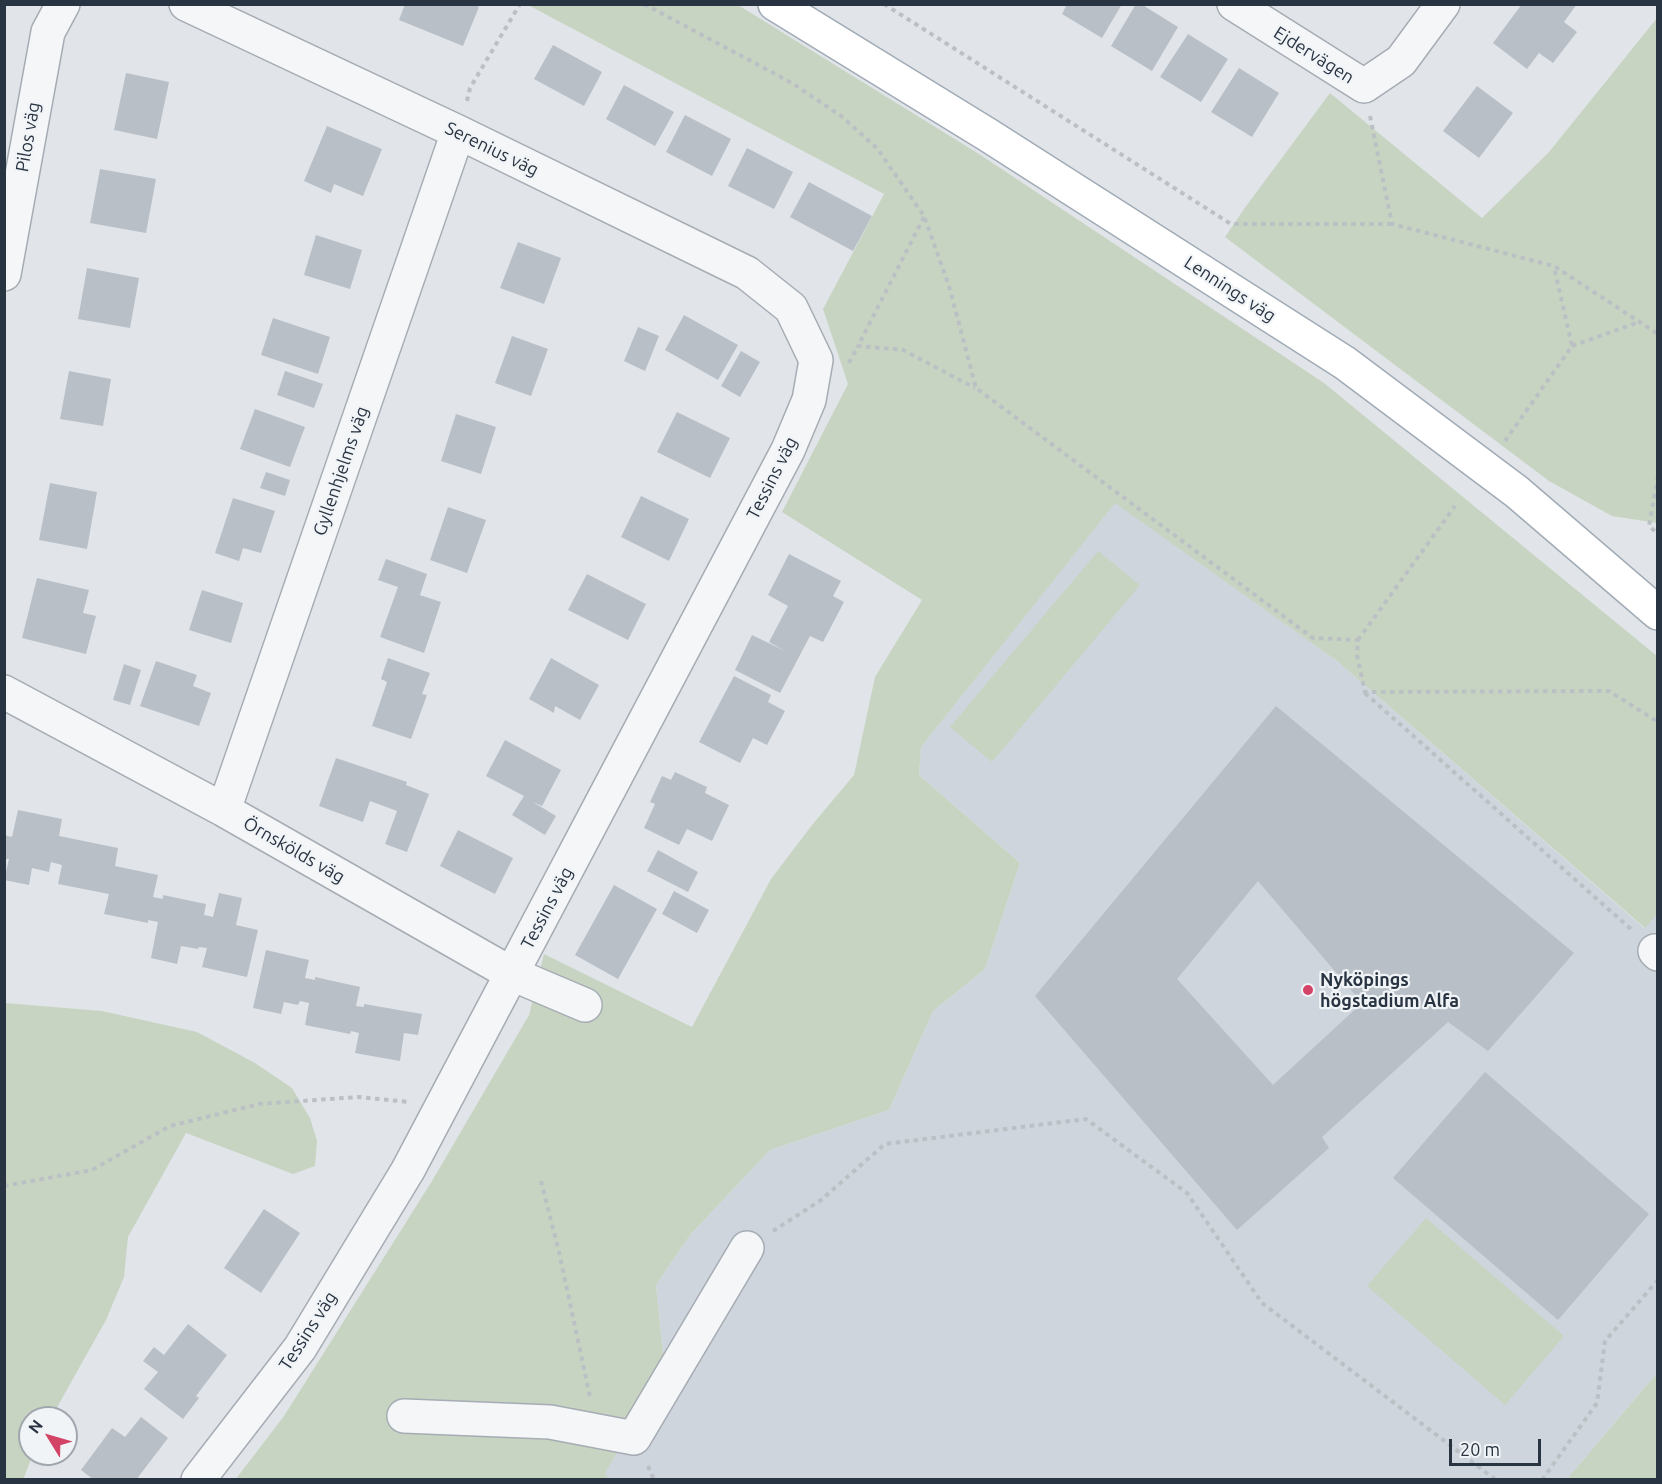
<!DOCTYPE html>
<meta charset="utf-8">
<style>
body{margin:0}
#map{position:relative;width:1662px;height:1484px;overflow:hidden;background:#e1e5ea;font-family:Ubuntu,sans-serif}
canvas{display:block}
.frame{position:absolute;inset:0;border:6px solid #293442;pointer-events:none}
.north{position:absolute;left:18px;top:1406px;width:60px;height:60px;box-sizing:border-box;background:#f1f4f7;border:2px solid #a1a7af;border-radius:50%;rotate:307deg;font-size:16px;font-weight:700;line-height:24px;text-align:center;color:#293442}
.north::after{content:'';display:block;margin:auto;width:21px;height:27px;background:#d24366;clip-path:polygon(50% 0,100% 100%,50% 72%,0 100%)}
.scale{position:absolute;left:1449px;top:1439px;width:92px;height:27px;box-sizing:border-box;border:3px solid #293442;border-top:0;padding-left:8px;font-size:18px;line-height:21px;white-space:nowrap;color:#293442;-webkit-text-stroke:4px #f1f4f7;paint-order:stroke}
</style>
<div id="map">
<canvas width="1662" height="1484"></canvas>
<div class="frame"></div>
<div class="north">N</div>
<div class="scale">20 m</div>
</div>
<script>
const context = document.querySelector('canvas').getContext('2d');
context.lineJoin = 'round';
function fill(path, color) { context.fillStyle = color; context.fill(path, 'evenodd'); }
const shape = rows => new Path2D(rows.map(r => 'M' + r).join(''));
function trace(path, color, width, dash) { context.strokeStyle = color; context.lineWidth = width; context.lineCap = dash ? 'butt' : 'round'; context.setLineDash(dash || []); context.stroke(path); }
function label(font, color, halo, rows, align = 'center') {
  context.font = font + ' Ubuntu,sans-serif'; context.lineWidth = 4.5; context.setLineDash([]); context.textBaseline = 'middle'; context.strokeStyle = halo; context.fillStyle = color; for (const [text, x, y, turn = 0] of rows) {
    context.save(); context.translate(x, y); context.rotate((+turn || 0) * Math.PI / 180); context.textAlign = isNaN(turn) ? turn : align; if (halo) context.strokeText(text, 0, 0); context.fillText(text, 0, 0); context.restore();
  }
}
const built = shape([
 [1115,502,1337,661,1644,928,1657,913,1657,1373,1567,1479,608,1480,605,1473,665,1374,656,1285,690,1235,770,1150,889,1110,933,1011,985,969,1020,863,919,775,921,747]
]);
const green = shape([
 [528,5,738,5,979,154,1324,383,1657,656,1658,913,1645,928,1337,661,1115,503,921,747,919,775,1020,863,985,969,933,1011,889,1110,770,1150,690,1235,656,1285,665,1374,605,1473,608,1479,235,1480,284,1416,432,1181,529,1015,544,954,692,1027,771,879,812,825,854,775,875,677,922,600,782,512,848,384,823,309,884,194],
 [1657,18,1657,523,1612,516,1549,481,1225,237,1244,209,1330,93,1482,218,1549,152],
 [1098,551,1140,585,992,762,950,727],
 [5,1003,102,1011,197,1032,255,1063,292,1088,310,1118,317,1141,315,1166,293,1174,186,1133,128,1237,124,1277,106,1320,51,1418,30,1418,30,1454,33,1454,23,1480,4,1479],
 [1426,1218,1564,1336,1505,1405,1367,1286],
 [1657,1373,1657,1479,1567,1479]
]);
const building = shape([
 [405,4,474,4,479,7,463,46,399,20],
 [1067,4,1122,4,1102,38,1062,14],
 [1136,4,1141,4,1178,27,1152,71,1111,46],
 [1522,4,1577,4,1564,22,1577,32,1553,63,1539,53,1527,69,1493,43],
 [1188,34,1228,59,1201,102,1160,77],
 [553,45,602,72,584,106,534,79],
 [1239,68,1279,93,1252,137,1211,112],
 [126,73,169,82,157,139,114,130],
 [624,85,674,112,655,146,606,119],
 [1477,86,1513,113,1479,158,1443,131],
 [685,115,731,139,712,176,666,152],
 [327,126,382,149,363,196,334,184,331,193,304,181],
 [747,148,793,172,774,209,728,186],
 [100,169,156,179,146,233,90,223],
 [809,182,872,216,853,251,790,217],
 [316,235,362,250,350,289,304,275],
 [518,242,561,258,544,304,500,288],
 [87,268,139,278,130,328,78,319],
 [684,315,738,345,718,380,665,350],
 [273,318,330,337,318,374,261,355],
 [638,327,659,336,645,371,624,361],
 [512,336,548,349,531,396,495,383],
 [741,351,760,362,740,397,721,386],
 [69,371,111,379,103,426,60,419],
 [285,371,323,384,314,408,277,395],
 [255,409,305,427,290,467,240,449],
 [677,412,730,438,710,478,657,452],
 [456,414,496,427,481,474,441,461],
 [266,472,290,480,285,496,260,488],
 [50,483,97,492,87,549,39,540],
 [641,496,689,519,669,561,621,537],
 [233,498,275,511,261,553,243,548,239,561,215,553],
 [448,507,486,520,467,573,430,560],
 [789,554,841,581,833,596,844,602,823,642,810,636,780,693,735,670,752,635,785,651,769,642,788,606,768,595],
 [386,559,427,574,420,595,441,602,424,653,380,637,398,587,378,580],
 [587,574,646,604,628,640,568,610],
 [37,578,89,590,83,613,96,616,86,654,22,638],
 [202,590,243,603,231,643,189,630],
 [388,658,430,673,422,694,427,695,411,739,372,726,387,682,381,679],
 [551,658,599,685,580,720,555,706,554,713,529,699],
 [156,661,197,675,193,686,211,693,199,726,140,706],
 [124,664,141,670,130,705,113,700],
 [734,676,771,695,768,702,785,711,767,745,753,738,740,763,699,742],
 [1276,706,1574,953,1488,1051,1448,1022,1322,1137,1329,1148,1237,1230,1035,996],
 [1258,881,1362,1003,1273,1085,1177,979],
 [505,740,561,770,542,806,533,802,556,816,545,835,512,815,524,796,486,776],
 [336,758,407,782,406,785,429,794,407,852,385,844,397,811,370,801,363,822,319,806],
 [675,772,707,787,705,793,729,805,712,841,687,829,679,845,644,828,655,804,650,802,662,776,671,780],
 [18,810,62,819,59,836,118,848,115,866,158,875,153,897,163,899,163,895,206,904,204,915,213,917,219,893,242,898,236,925,258,930,247,977,202,967,207,948,199,947,198,949,181,946,177,964,151,958,158,922,148,920,148,923,104,914,109,894,58,884,62,865,51,862,49,872,32,868,29,885,4,880,9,859,4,859,4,835,12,837],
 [458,830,513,858,495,894,440,866],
 [658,850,698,872,688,892,647,871],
 [614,885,657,909,618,979,575,955],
 [674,891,709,910,697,933,662,914],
 [266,950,309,960,305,978,315,980,315,977,360,987,356,1006,364,1007,364,1004,422,1014,418,1035,404,1033,400,1061,355,1053,359,1033,351,1031,350,1034,305,1025,309,1003,300,1001,298,1005,284,1002,281,1014,253,1008],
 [1485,1072,1649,1214,1558,1320,1393,1178],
 [264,1209,300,1233,261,1293,224,1268],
 [188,1324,227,1355,196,1396,199,1398,183,1419,144,1389,158,1372,143,1361,154,1347,164,1355],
 [141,1417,168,1438,136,1480,94,1480,81,1470,112,1428,125,1437]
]);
const path = shape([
 [644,4,792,83,841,116,877,148,924,216,949,286,976,388,1313,638,1358,640,1357,655,1365,692,1609,691,1658,722],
 [884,4,1231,224,1392,224],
 [467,101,470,88,520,4],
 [1370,116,1392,224,1554,266,1658,334],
 [924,217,858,346,903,350,975,388],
 [1572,346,1639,322],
 [849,363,858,346],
 [1505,441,1572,346,1554,267],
 [1658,476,1649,526,1658,534],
 [1358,640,1455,506],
 [1365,693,1633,931],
 [541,1181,559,1252,590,1397],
 [4,1186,92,1170,170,1126,259,1104,358,1097,409,1102],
 [773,1231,821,1200,885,1144,1086,1119,1187,1193,1262,1303,1496,1480],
 [648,1466,654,1480],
 [1542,1480,1597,1403,1605,1341,1658,1280]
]);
const minor = shape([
 [186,4,458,132,747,273,791,308,816,360,809,400,788,450,408,1170,300,1348,198,1480],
 [1234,4,1364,86,1401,61,1443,4],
 [4,274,48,32,63,4],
 [4,692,224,810,512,974,585,1005],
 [224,810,458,132],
 [1655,951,1658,954],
 [404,1416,550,1422,634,1438,747,1248]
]);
const major = shape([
 [775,4,988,135,1345,363,1517,492,1658,613]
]);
const markers = [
 [1308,990,6,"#d24366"]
];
const streetNames = [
 ["Ejdervägen",1314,55,32],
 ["Pilos väg",28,137,-80],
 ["Serenius väg",492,149,26],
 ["Lennings väg",1230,289,33],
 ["Gyllenhjelms väg",341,471,-71],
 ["Tessins väg",772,478,-63],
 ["Örnskölds väg",294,850,30],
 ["Tessins väg",547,908,-62],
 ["Tessins väg",308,1331,-57]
];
const poiNames = [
 ["Nyköpings",1320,980],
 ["högstadium Alfa",1320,1001]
];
fill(built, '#cfd5dc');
fill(green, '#c8d4c2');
fill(building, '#b8bfc7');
trace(minor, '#a6acb4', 36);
trace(major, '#a0abb6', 36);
trace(path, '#bbc0c5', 4, [4.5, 4.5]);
trace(minor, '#f4f6f8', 33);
trace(major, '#fff', 33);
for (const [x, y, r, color] of markers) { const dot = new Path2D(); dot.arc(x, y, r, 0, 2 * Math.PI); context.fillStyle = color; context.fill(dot); trace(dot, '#f1f4f7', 2); }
label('18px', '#293442', '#f1f4f7', streetNames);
label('bold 18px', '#293442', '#f1f4f7', poiNames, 'left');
</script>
